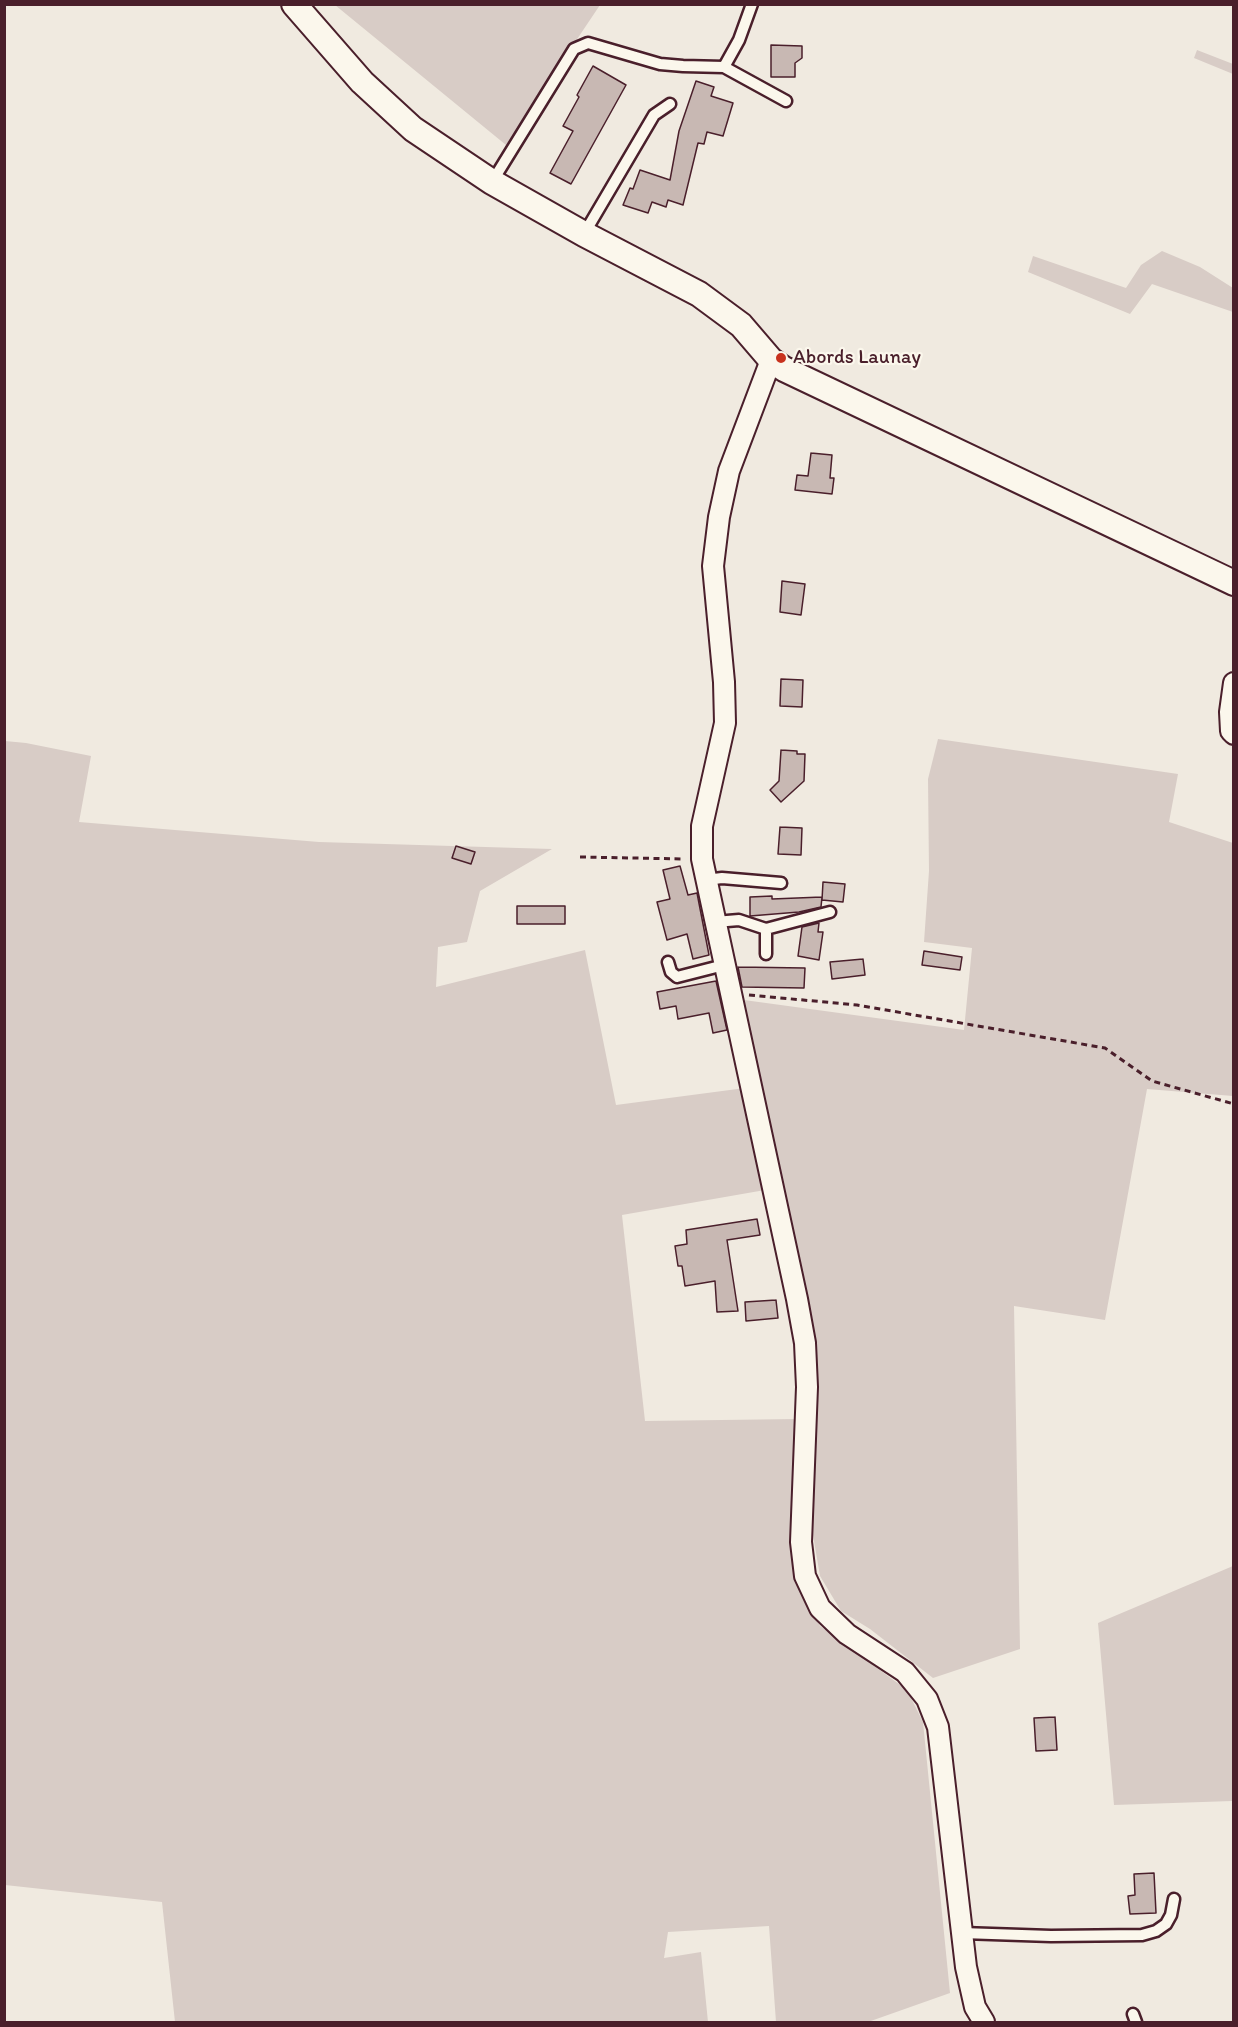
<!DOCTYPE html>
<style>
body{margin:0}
#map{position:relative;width:1238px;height:2027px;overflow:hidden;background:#f0eae0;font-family:Itim,sans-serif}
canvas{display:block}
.frame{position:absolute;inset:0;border:6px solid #4a1f2b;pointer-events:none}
</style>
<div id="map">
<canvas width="1238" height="2027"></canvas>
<div class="frame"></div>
</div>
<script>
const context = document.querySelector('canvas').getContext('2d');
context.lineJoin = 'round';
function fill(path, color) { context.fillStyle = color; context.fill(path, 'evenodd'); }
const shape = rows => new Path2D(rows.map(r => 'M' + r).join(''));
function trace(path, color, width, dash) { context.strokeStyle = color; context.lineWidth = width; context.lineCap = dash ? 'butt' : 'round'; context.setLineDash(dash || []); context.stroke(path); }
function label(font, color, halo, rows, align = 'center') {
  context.font = font + ' Itim,sans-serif'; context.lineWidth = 4.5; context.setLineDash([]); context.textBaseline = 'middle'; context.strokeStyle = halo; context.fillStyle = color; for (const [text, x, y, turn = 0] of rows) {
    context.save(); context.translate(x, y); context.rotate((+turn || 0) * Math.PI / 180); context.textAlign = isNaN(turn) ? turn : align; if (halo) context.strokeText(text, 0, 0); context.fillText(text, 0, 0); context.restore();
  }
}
const green = shape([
 [335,5,600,5,506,145],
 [1197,50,1233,64,1233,74,1194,58],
 [1162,251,1200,267,1233,288,1233,312,1152,284,1130,314,1028,272,1033,256,1126,288,1141,265],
 [938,739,1178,774,1169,822,1233,843,1233,1096,1147,1089,1105,1320,1014,1306,1020,1649,933,1678,870,1629,841,1611,820,1576,813,1535,813,1322,744,1000,964,1030,972,948,924,942,929,871,928,779],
 [5,741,26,743,91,756,79,822,319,842,552,849,480,891,467,942,438,947,436,987,585,950,616,1105,745,1088,765,1190,622,1215,645,1421,798,1419,791,1557,796,1582,820,1626,907,1690,923,1722,950,1993,868,2022,776,2022,769,1926,668,1932,664,1958,701,1952,708,2022,175,2022,162,1902,5,1885],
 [1233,1566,1233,1815,1232,1801,1114,1805,1098,1623]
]);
const building = shape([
 [771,45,802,46,802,58,795,63,795,77,771,77,771,45],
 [593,66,626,85,571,184,550,173,573,131,563,126,579,97,577,95,593,66],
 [696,81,714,87,711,96,733,103,723,136,707,132,704,144,698,143,683,205,668,200,666,207,652,202,648,213,623,205,630,188,633,189,640,170,670,180,679,131,696,81],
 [811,453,832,455,830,478,834,478,832,494,795,490,797,475,808,476,811,453],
 [782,581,805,584,801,615,780,612,782,581],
 [781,679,803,680,802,707,780,706,781,679],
 [781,750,797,751,797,754,805,754,804,781,781,802,770,790,779,781,781,750],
 [780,827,802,828,801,855,778,854,780,827],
 [456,846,475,852,471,864,452,858,456,846],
 [680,866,688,895,697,893,709,955,693,959,687,934,667,940,657,902,670,899,663,870,680,866],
 [823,882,845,884,843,902,822,900,823,882],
 [772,896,772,899,822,897,821,907,799,912,750,916,750,897,772,896],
 [517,906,565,906,565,924,517,924,517,906],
 [819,923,818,932,823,932,819,960,798,956,802,927,819,923],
 [924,951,962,957,960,970,922,965,924,951],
 [863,959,865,975,832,979,830,962,863,959],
 [738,967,805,968,804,988,742,987,738,967],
 [716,981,727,1030,713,1033,709,1013,678,1019,676,1006,660,1009,657,992,716,981],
 [757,1219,760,1235,727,1240,738,1311,717,1312,715,1281,685,1286,682,1266,678,1266,675,1246,687,1244,686,1230,757,1219],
 [776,1300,778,1318,746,1321,745,1302,776,1300],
 [1055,1717,1057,1750,1036,1751,1034,1718,1055,1717],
 [1154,1873,1156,1913,1130,1914,1128,1896,1135,1895,1134,1874,1154,1873]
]);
const path = shape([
 [580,857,685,859],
 [749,995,857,1005,1105,1048,1152,1081,1234,1104]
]);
const service = shape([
 [724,67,739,40,752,4],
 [492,182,574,49,588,43,660,64,683,66,724,67,786,101],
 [584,234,654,115,670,104],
 [706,880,722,878,781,883],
 [715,922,739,920,766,929,830,912],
 [766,929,766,954],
 [668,962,671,972,677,977,724,965],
 [962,1933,1051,1936,1142,1935,1156,1931,1166,1924,1171,1915,1174,1899],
 [1133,2014,1136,2022]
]);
const minor = shape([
 [771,360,729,471,719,517,713,566,724,682,725,723,702,826,702,859,797,1299,805,1343,807,1387,801,1542,805,1576,820,1608,847,1634,905,1672,927,1699,938,1727,966,1967,975,2007,984,2022],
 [1234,683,1230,712,1231,731,1234,734]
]);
const tertiary = shape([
 [294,4,362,82,413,129,492,182,584,234,699,294,741,325,771,360,784,369,1234,583]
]);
const markers = [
 [781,358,6,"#c8321e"]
];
const poiNames = [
 ["Abords Launay",793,358]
];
fill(green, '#d8ccc6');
fill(building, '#c8b8b3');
trace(building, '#4a1f2b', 1.5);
trace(service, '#4a1f2b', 15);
trace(minor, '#4a1f2b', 24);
trace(tertiary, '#4a1f2b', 28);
trace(path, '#4a1f2b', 3, [6, 4.5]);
trace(service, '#fbf7ec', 10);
trace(minor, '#fbf7ec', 20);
trace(tertiary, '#fbf7ec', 24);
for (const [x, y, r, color] of markers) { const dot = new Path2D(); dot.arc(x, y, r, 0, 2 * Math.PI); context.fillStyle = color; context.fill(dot); trace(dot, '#fbf7ec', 2); }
label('20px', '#4a1f2b', '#fbf7ec', poiNames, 'left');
</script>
